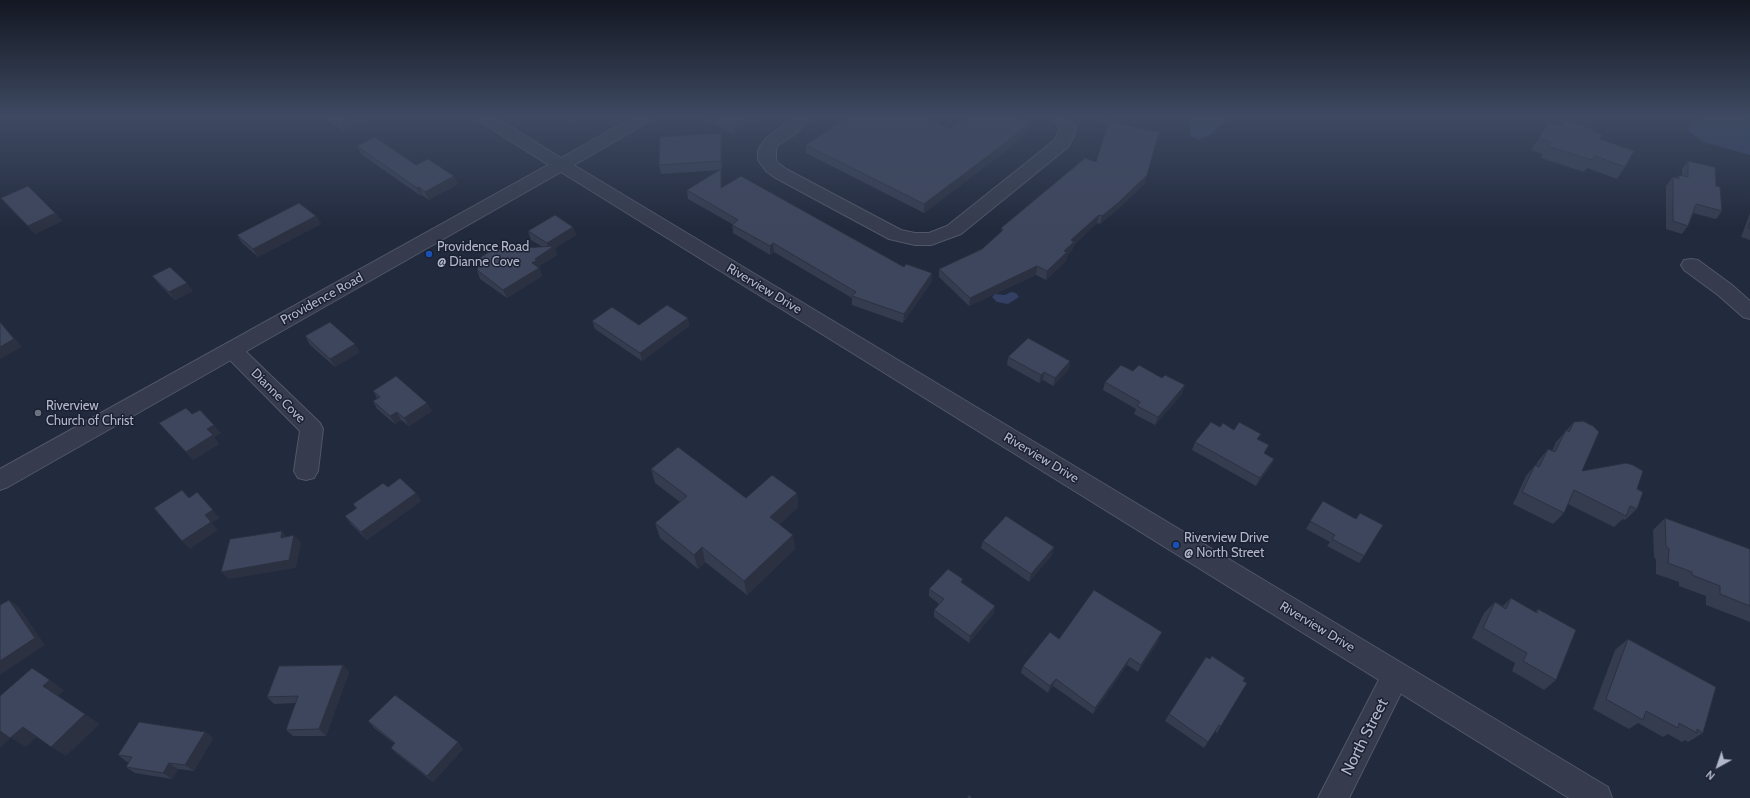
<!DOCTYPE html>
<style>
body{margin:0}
#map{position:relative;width:1750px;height:798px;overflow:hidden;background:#222a3d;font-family:Cabin,sans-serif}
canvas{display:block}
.north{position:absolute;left:1698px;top:746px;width:40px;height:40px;-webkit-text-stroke:3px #1b2132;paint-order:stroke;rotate:220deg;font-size:11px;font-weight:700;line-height:16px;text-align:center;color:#b1b7c8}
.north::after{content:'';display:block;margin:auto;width:14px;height:18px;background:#b1b7c8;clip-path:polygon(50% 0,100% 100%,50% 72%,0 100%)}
</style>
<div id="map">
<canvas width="1750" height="798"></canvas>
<div class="north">N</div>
</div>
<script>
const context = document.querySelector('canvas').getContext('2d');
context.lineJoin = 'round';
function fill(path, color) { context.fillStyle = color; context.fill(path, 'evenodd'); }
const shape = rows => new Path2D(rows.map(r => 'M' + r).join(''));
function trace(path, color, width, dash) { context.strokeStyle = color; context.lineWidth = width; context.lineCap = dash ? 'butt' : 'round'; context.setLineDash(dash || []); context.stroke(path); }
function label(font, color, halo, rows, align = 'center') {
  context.font = font + ' Cabin,sans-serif'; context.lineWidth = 3; context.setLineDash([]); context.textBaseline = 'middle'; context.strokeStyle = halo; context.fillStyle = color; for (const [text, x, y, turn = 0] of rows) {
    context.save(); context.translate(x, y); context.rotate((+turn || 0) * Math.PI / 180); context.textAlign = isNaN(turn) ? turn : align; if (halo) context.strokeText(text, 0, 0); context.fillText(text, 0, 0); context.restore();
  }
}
const water = shape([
 [1188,118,1228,118,1211,134,1199,140,1190,136,1190,124],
 [1698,118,1743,118,1750,121,1750,155,1703,142,1687,130],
 [1011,292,1016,293,1019,297,1008,304,997,302,992,297,995,294,1005,295]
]);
const minor = shape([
 [477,118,497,118,561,158,632,118,652,118,650,121,567,169,561,170,555,169,479,121,477,118],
 [793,118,811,118,794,135,778,145,776,150,776,160,778,163,786,169,901,230,915,233,929,233,947,226,1055,140,1060,128,1052,118,1069,118,1076,128,1074,136,1068,147,961,234,931,245,915,245,889,239,774,177,766,171,758,160,758,150,766,138,793,118],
 [1691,259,1698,260,1732,285,1750,301,1750,319,1743,317,1718,295,1684,270,1681,265,1684,260,1691,259],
 [232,342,239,345,320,423,323,429,318,471,314,478,306,480,298,478,294,471,300,431,225,355,221,350,225,345,232,342],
 [1396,662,1406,666,1410,675,1349,798,1318,798,1386,666,1396,662]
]);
const tertiary = shape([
 [561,160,567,161,1608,787,1612,798,1569,798,561,172,8,487,0,490,0,469,555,161,561,160]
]);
const wall = shape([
 [326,118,363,118,365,122,344,132,326,120],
 [566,118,582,118,574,122],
 [703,118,762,118,734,135],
 [1099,118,1124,118,1109,122,1145,183,1117,210,1100,224,1097,223,1074,245,1072,250,1067,256,1066,261,1046,280,1036,275,969,306,939,277,939,269,982,249,1001,232,1001,228,1096,162,1109,122,1105,123],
 [950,129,1029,131,1008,149,924,213,806,153,806,145],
 [1593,132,1625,167,1617,179,1587,168,1584,172,1541,158,1543,154,1531,150,1539,138],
 [721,133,722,142,722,170,721,170,722,177,722,187,904,267,932,273,932,281,903,323,852,305,852,298,774,252,770,255,733,233,732,224,688,199,687,190,720,170,661,174,659,165],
 [357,146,416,165,458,184,429,200,422,195,421,196,361,154],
 [1688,161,1716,186,1722,211,1716,219,1693,213,1688,226,1682,234,1666,229,1666,186,1673,177,1677,178,1679,175,1682,175,1682,169],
 [1,198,55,213,62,221,35,234,8,206],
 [1750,213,1750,240,1741,237],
 [316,216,321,224,258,257,242,243,237,235],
 [573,227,576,235,555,248,557,255,539,266,542,276,507,298,480,279,477,270,543,247,531,240,528,231],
 [152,276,193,291,175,300,159,284],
 [688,318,689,326,642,361,595,329,592,321,639,325],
 [305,336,360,352,335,367,310,345],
 [1008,357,1070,361,1069,369,1053,386,1043,380,1039,383,1007,365],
 [1133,371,1182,394,1155,425,1134,414,1136,409,1103,390,1105,382],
 [373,391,427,403,432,411,409,426,401,420,395,424,377,409,373,401,377,398],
 [192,414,221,433,214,437,219,444,193,460,159,423],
 [1574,422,1582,471,1637,489,1637,509,1625,520,1623,519,1614,527,1568,504,1564,513,1553,524,1513,504,1526,476,1535,465,1536,465,1538,461,1548,449,1552,451,1556,442],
 [1220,427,1234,430,1258,439,1265,454,1274,459,1270,467,1256,486,1192,450,1195,442],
 [651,469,746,498,797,493,798,507,780,524,795,549,747,595,705,562,698,569,660,538,655,523,680,502,655,483],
 [416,493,421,501,367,540,351,524,345,516,356,509,353,504],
 [1323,501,1364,556,1359,563,1327,546,1330,542,1306,529],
 [1665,518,1750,549,1750,622,1706,605,1706,596,1679,586,1679,582,1656,574,1656,560,1654,557,1653,530],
 [983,541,1054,547,1052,555,1029,582,981,548],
 [963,583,995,606,994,613,969,643,934,617,934,610,939,604,929,596,929,589],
 [1511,598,1535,612,1538,609,1556,680,1544,690,1512,671,1515,663,1472,638,1484,613,1495,602,1503,606],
 [1059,639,1159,640,1138,672,1127,665,1093,714,1053,686,1048,693,1021,673,1023,666],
 [1628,639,1703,733,1688,742,1685,740,1682,742,1668,734,1663,737,1638,723,1629,729,1593,709,1615,650],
 [343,665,349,672,326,736,293,736,286,730,296,703,274,704,267,697],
 [1243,681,1221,726,1217,733,1215,731,1204,748,1165,721,1169,714],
 [368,721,458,742,463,749,433,782,397,754,391,748,395,744,374,728],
 [205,732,213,738,194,771,178,769,172,779,135,773,126,767,129,762,127,762,118,755]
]);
const shadedWall = shape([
 [353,118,363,118,365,122,344,132,341,124],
 [572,118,582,118,574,122],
 [747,118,762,118,734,135,733,126],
 [1106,118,1124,118,1105,123],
 [1030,122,1029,131,1008,149,924,213,924,204],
 [1159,132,1145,183,1117,210,1100,224,1102,216],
 [721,133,722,142,722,170,721,161],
 [721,169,722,177,722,196,721,188],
 [454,176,458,184,429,200,425,192],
 [419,187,422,195,421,196,417,188],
 [55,213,62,221,35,234,28,226],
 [1099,215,1097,223,1074,245,1072,250,1067,256,1066,261,1046,280,1047,271,1064,251,1071,240],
 [316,216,321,224,258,257,253,249],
 [573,227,576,235,555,248,557,255,539,266,542,276,507,298,503,290,532,263,535,259,549,250,547,243],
 [773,243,774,252,770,255,770,246],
 [1037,266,1036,275,969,306,970,298],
 [932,273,932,281,903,323,904,314],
 [187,283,193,291,175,300,169,292],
 [688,318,689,326,642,361,640,353],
 [0,321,22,347,0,359],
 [355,344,360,352,335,367,330,359],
 [1070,361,1069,369,1053,386,1055,378],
 [1044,372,1043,380,1039,383,1041,375],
 [1185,385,1182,394,1155,425,1158,417],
 [427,403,432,411,409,426,404,418],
 [397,412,401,420,395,424,390,416],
 [214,425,221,433,214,437,219,444,193,460,186,452,207,429],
 [1274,459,1270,467,1256,486,1260,478],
 [197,492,220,518,212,523,218,530,190,549,182,541,205,515],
 [416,493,421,501,367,540,361,532],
 [797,493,798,507,772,532,770,517],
 [282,531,288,539,281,538],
 [294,535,301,543,296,568,229,579,221,572],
 [793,535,795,549,747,595,744,581],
 [702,547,705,562,698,569,694,555],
 [1054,547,1052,555,1029,582,1031,574],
 [9,600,19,607,45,645,0,675,0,661],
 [995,606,994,613,969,643,970,636],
 [1162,632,1159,640,1138,672,1141,665],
 [1130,658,1127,665,1093,714,1095,708],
 [343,665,349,672,326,736,319,729],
 [1056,679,1053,686,1048,693,1050,686],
 [50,680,64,690,58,696,43,686],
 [85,714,100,724,66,756,51,747],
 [23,727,38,736,26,747,11,738,0,748,0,730],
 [205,732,213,738,194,771,185,765],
 [458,742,463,749,433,782,427,776],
 [169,763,178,769,172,779,163,773]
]);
const building = shape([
 [332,118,353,118,341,124,332,118],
 [717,118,747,118,733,126,717,118],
 [846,118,926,118,950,129,965,118,1020,118,1030,122,1009,140,924,204,806,145,846,118],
 [1565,120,1594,130,1593,132,1602,135,1600,139,1634,151,1625,167,1595,156,1592,160,1548,146,1551,142,1539,138,1549,122,1561,126,1565,120],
 [1109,122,1159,132,1147,175,1119,202,1102,216,1099,215,1071,240,1074,242,1064,251,1067,252,1047,271,1037,266,970,298,939,269,982,249,1003,230,1001,228,1085,158,1096,162,1109,122],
 [721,133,721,161,659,165,660,137,721,133],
 [375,137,416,165,428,159,454,176,425,192,419,187,417,188,357,146,375,137],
 [1688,161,1715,167,1716,186,1720,187,1722,211,1696,204,1688,226,1673,221,1673,177,1679,179,1679,175,1688,177,1688,161],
 [721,169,721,188,741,176,904,267,906,264,932,273,904,314,852,296,856,292,773,243,770,246,732,225,738,220,687,190,721,169],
 [28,186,55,213,28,226,1,198,28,186],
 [299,203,316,216,253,249,237,235,299,203],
 [555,215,573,227,547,243,528,231,555,215],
 [1750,223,1750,229,1748,228,1750,223],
 [554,246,535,259,537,260,532,263,539,268,503,290,477,270,481,257,492,250,554,246],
 [170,267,187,283,169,292,152,276,170,267],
 [667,305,688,318,640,353,592,321,612,307,639,325,667,305],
 [0,322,14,339,0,347,0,322],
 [330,322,355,344,330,359,305,336,330,322],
 [1028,338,1070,361,1055,378,1044,372,1041,375,1008,357,1028,338],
 [1121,365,1133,371,1139,365,1162,378,1165,375,1185,385,1158,417,1137,406,1140,402,1105,382,1121,365],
 [396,376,427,403,404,418,397,412,390,416,373,401,380,397,373,391,396,376],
 [186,408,192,414,200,410,214,425,207,429,213,435,186,452,159,423,186,408],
 [1583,421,1593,426,1599,432,1582,471,1626,463,1633,465,1643,471,1637,489,1643,492,1637,509,1630,506,1626,516,1574,490,1564,513,1522,492,1535,465,1539,467,1548,449,1555,452,1566,430,1569,432,1574,422,1583,421],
 [1211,422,1220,427,1223,423,1234,430,1239,422,1261,434,1257,439,1269,445,1264,453,1274,459,1260,478,1195,442,1211,422],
 [678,447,746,498,772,475,797,493,770,517,793,535,744,581,702,547,694,555,655,523,687,496,651,469,678,447],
 [400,478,416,493,361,532,345,516,357,508,353,504,383,483,388,487,400,478],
 [182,490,189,498,197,492,213,510,205,515,211,522,182,541,154,508,182,490],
 [1323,501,1356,519,1360,513,1383,525,1364,556,1332,539,1335,535,1310,521,1323,501],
 [1006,516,1054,547,1031,574,983,541,1006,516],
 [1665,518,1750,549,1750,606,1720,594,1720,586,1692,575,1692,572,1668,563,1669,549,1666,546,1665,518],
 [282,531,281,538,294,535,289,560,221,572,230,539,282,531],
 [948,569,963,579,961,582,995,606,970,636,934,610,944,599,929,589,948,569],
 [1094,590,1162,632,1141,665,1130,658,1095,708,1056,679,1050,686,1023,666,1050,632,1059,639,1094,590],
 [1511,598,1537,613,1538,609,1576,630,1556,680,1523,661,1527,653,1483,628,1495,602,1506,609,1511,598],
 [9,600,35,638,0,661,0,605,9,600],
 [1628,639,1716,687,1703,733,1697,729,1697,733,1679,723,1678,728,1646,711,1643,720,1606,699,1628,639],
 [1212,656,1245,678,1243,681,1247,683,1221,726,1219,725,1208,742,1169,714,1206,657,1210,659,1212,656],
 [343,665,319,729,286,730,298,696,267,697,279,666,343,665],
 [32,668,50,680,43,686,85,714,51,747,23,727,10,738,0,731,0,696,32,668],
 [395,695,458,742,427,776,391,748,395,743,368,721,395,695],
 [139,722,205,732,185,765,169,763,163,773,126,767,132,757,118,755,139,722],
 [969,795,972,798,967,798,969,795]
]);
const markers = [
 [429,254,4,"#1a4fb4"],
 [38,413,4,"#6b7280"],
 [1176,545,4,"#1a4fb4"]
];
const poiNames = [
 ["Providence Road",437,247],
 ["@ Dianne Cove",437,262],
 ["Riverview",46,406],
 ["Church of Christ",46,421],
 ["Riverview Drive",1184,538],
 ["@ North Street",1184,553]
];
const streetNames = [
 ["Riverview Drive",764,289,31],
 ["Providence Road",322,299,-29],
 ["Dianne Cove",278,396,45],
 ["Riverview Drive",1041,458,31],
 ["Riverview Drive",1317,627,31]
];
const nearStreetnames = [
 ["North Street",1365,737,-63]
];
fill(water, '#334063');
trace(minor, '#515768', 2);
trace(tertiary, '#515768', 2);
fill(minor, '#363c4d');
fill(tertiary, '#363c4d');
fill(wall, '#353c50');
fill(shadedWall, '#2b3141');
fill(building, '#3e465d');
trace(building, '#2b3141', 1);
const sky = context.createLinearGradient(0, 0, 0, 230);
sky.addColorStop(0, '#131722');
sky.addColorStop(0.51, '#3e4a62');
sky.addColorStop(1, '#3e4a6200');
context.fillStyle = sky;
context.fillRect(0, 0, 1750, 230);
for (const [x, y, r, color] of markers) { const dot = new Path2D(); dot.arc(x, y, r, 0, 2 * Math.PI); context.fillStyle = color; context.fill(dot); trace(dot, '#1b2132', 1.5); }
label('13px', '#b1b7c8', '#1b2132', poiNames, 'left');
label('13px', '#b1b7c8', '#1b2132', streetNames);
label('16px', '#b1b7c8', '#1b2132', nearStreetnames);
</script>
